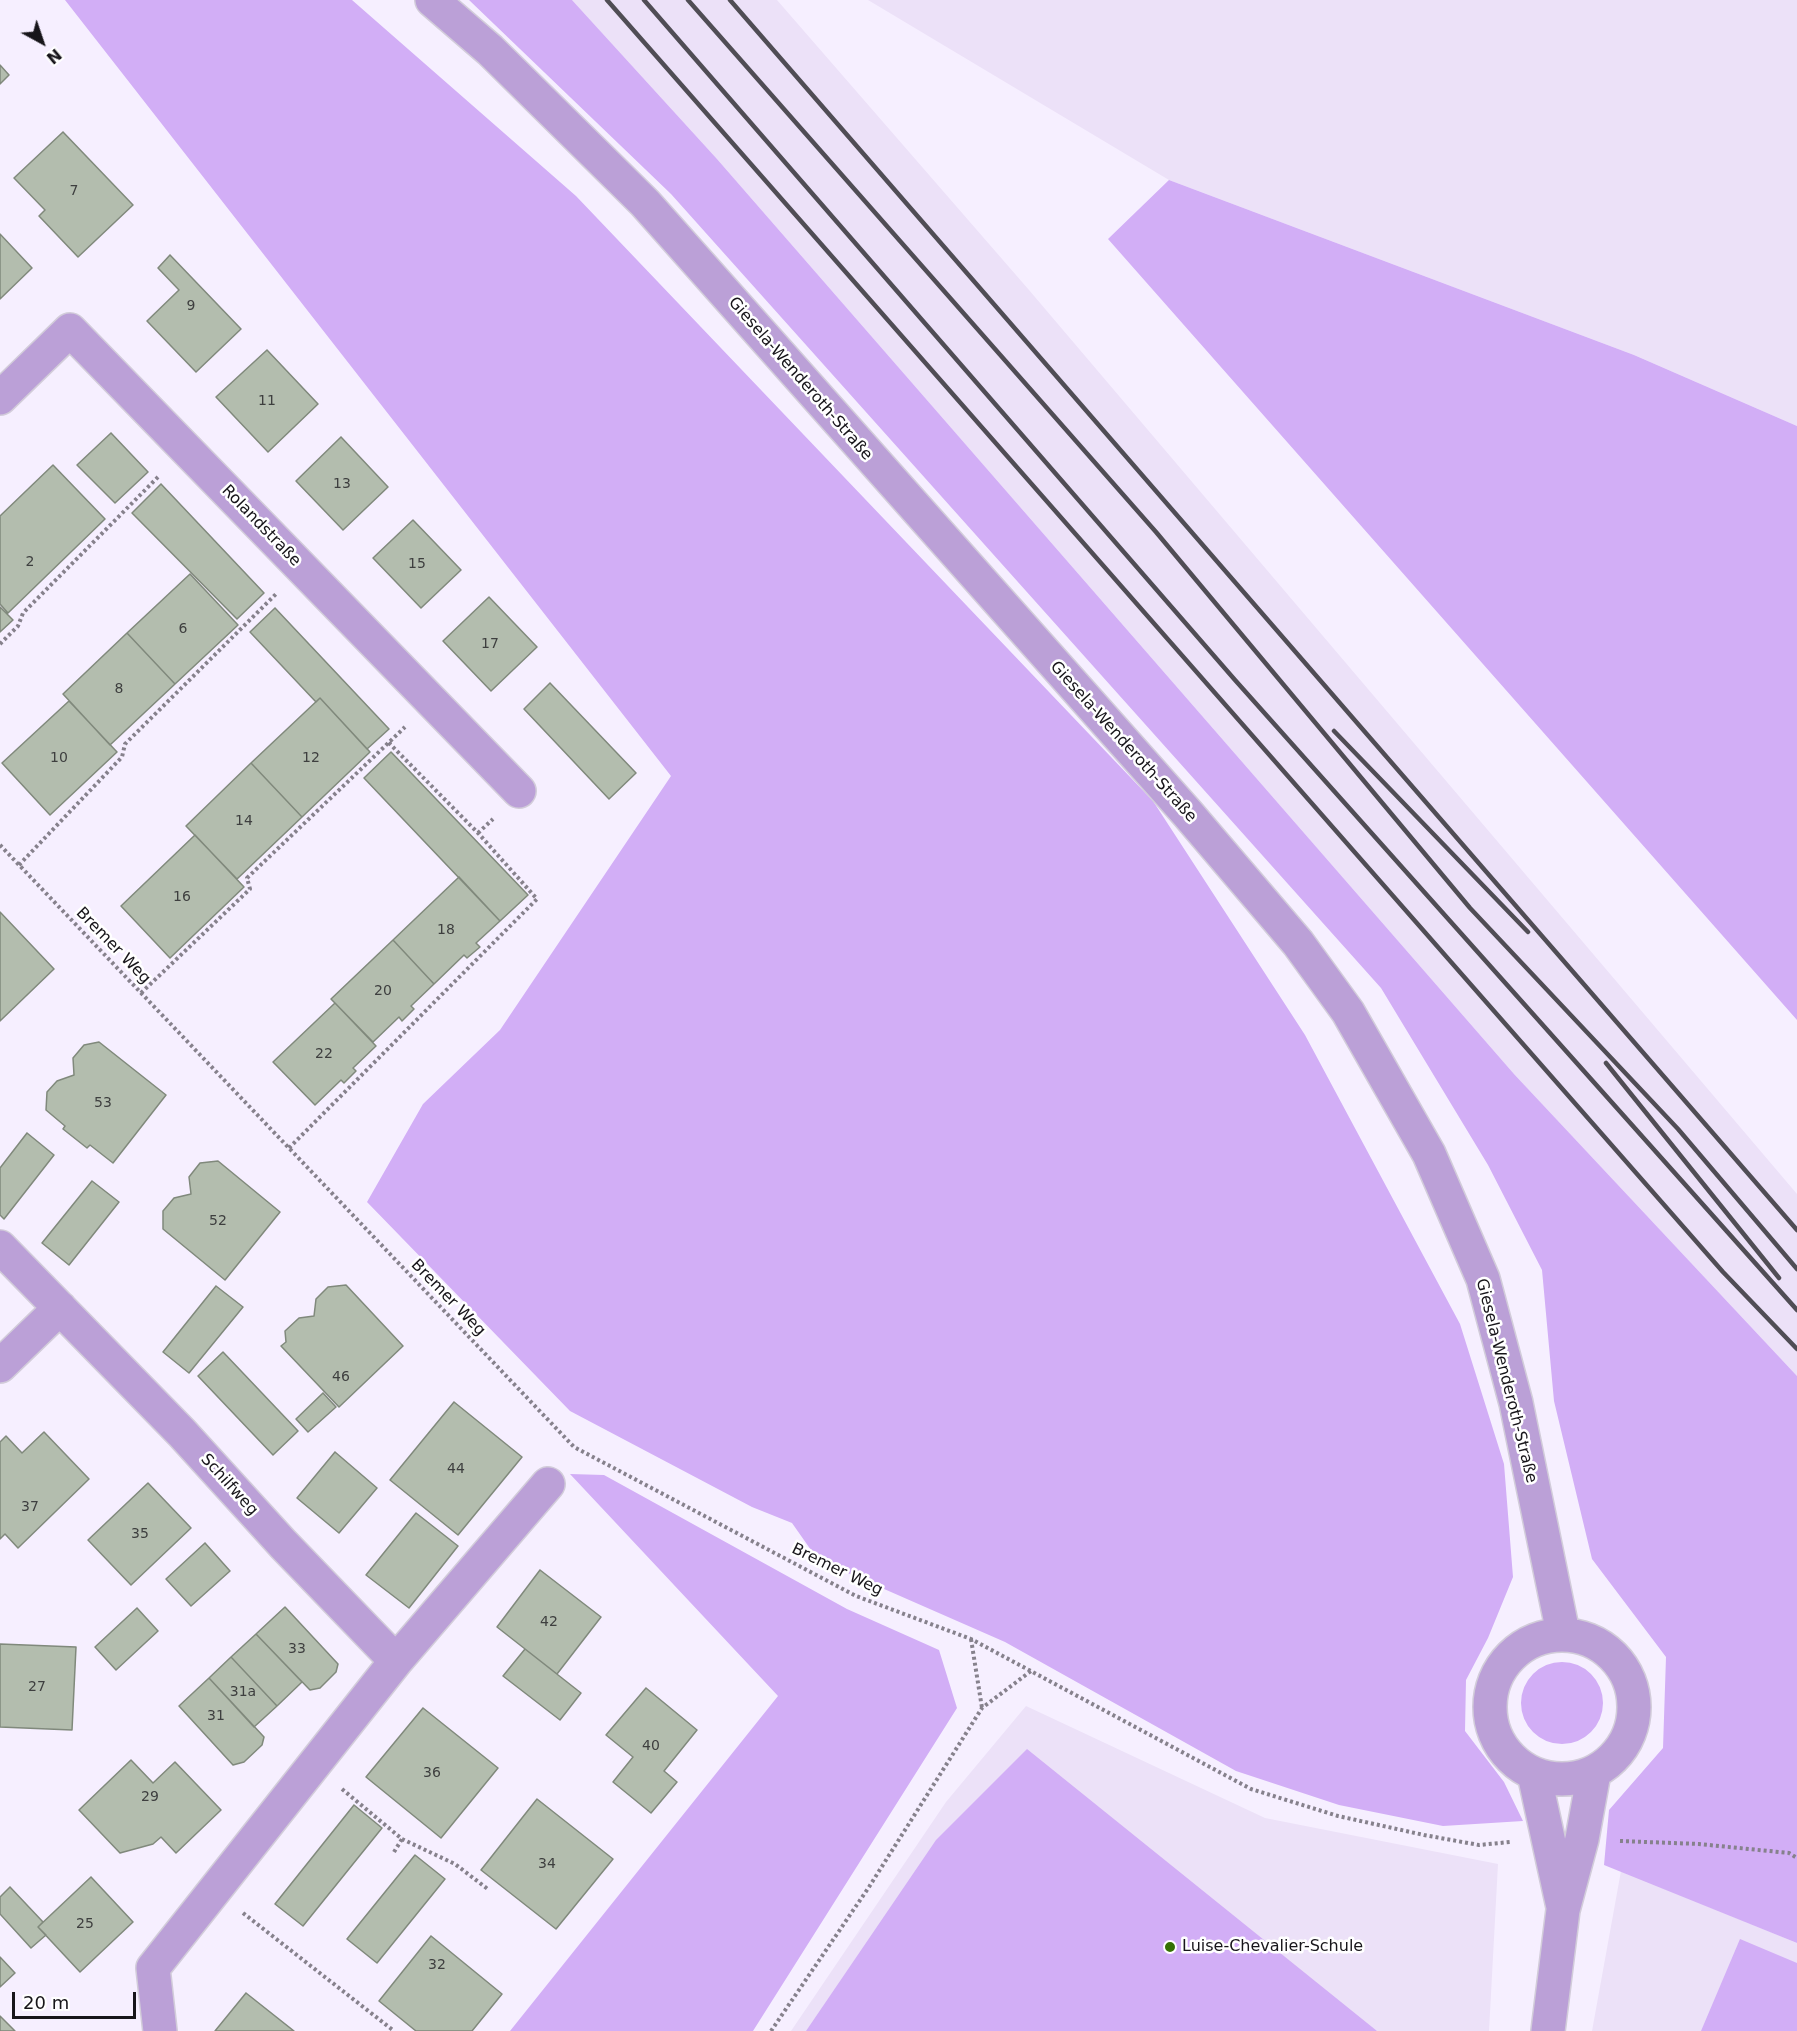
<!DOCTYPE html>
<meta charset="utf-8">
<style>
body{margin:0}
#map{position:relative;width:1797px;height:2031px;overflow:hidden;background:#f6efff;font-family:"DejaVu Sans",sans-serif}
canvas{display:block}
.north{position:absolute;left:12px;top:12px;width:60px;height:60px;-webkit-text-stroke:4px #fff;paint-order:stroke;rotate:140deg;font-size:16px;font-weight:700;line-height:24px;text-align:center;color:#17151a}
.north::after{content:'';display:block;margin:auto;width:21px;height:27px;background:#17151a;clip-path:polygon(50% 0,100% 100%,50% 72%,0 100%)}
.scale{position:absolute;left:12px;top:1992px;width:124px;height:27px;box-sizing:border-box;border:3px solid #17151a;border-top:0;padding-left:8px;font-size:18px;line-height:21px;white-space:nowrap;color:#17151a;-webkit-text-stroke:4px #fff;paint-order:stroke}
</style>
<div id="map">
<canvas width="1797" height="2031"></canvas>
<div class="north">N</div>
<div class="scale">20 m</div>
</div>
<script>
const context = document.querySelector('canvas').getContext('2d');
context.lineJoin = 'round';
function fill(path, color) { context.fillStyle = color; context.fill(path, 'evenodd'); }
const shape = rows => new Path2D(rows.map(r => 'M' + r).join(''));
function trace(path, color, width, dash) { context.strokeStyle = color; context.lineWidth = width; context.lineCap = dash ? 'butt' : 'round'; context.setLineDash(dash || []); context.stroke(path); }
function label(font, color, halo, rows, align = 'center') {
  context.font = font + ' "DejaVu Sans",sans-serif'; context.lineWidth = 5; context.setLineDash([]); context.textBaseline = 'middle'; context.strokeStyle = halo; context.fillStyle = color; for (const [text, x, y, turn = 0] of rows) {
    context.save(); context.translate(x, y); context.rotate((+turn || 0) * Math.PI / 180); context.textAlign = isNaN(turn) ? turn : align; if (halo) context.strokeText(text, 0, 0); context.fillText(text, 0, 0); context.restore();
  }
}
const built = shape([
 [572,0,777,0,1029,290,1797,1194,1797,1376,1514,1074,717,159],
 [868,0,1797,0,1797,426,1634,355,1169,180],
 [1026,1706,1265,1818,1498,1864,1489,2031,791,2031,946,1802],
 [1621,1871,1797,1943,1797,2031,1592,2031]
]);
const green = shape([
 [65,0,352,0,576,196,1153,801,1305,1035,1460,1324,1504,1464,1513,1577,1488,1638,1466,1680,1465,1731,1504,1782,1523,1821,1443,1826,1339,1805,1236,1771,1005,1642,818,1560,792,1523,752,1507,570,1411,367,1202,423,1104,500,1030,671,776],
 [469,0,572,0,717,159,1514,1074,1797,1376,1797,1943,1604,1865,1609,1810,1663,1748,1666,1657,1592,1559,1554,1401,1542,1270,1488,1165,1381,988,671,194],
 [1169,180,1634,355,1797,426,1797,1020,1108,239],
 [570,1474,604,1475,847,1609,939,1650,957,1708,753,2031,510,2031,778,1696],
 '1521 1703a41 41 0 1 1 82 0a41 41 0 1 1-82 0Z',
 [1027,1749,1377,2031,806,2031,936,1840],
 [1740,1939,1797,1963,1797,2031,1701,2031]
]);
const building = shape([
 [0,65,9,75,0,84,0,65],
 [63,132,133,205,78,257,39,216,45,210,14,178,63,132],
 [0,234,32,268,0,299,0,234],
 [170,255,241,329,196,372,147,321,179,290,158,268,170,255],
 [267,350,318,404,268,452,216,397,267,350],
 [111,433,148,472,115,503,77,465,111,433],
 [341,437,388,487,343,530,296,481,341,437],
 [53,465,105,519,8,613,0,604,0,516,53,465],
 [161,484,264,593,237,619,132,513,161,484],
 [413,520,461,570,421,608,373,558,413,520],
 [190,574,238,625,175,684,127,633,190,574],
 [489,597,537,647,491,691,443,641,489,597],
 [0,607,13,620,0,632,0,607],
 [275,608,389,729,367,749,320,698,316,702,250,632,275,608],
 [127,633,175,684,110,745,63,694,127,633],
 [550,683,636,773,609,799,524,709,550,683],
 [320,698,370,752,302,817,251,763,320,698],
 [69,701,117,752,50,815,2,763,69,701],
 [391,752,528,895,500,921,364,778,391,752],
 [251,763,302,817,237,879,186,826,251,763],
 [195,835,244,887,170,958,121,906,195,835],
 [459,877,500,921,476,943,480,947,467,958,464,955,434,984,393,940,459,877],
 [0,912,54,969,0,1021,0,912],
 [393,940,434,984,411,1006,414,1009,402,1021,399,1017,373,1042,331,999,393,940],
 [335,1003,376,1046,353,1068,356,1071,344,1083,341,1080,315,1105,273,1062,335,1003],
 [99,1042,166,1095,113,1163,90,1145,87,1148,63,1129,65,1126,46,1110,47,1092,57,1081,74,1075,73,1058,84,1045,99,1042],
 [27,1133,54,1155,4,1219,0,1215,0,1168,27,1133],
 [218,1161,280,1212,225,1280,163,1229,163,1211,174,1198,191,1194,189,1177,200,1163,218,1161],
 [92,1181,119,1202,69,1265,42,1243,92,1181],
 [346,1285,403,1346,339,1407,281,1346,286,1342,285,1331,299,1318,314,1316,316,1299,328,1287,346,1285],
 [216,1286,243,1307,189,1373,163,1352,216,1286],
 [223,1352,298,1431,273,1455,198,1376,223,1352],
 [323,1393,336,1407,308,1432,296,1419,323,1393],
 [454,1402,522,1457,458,1535,390,1480,454,1402],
 [44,1432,89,1479,18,1548,5,1534,0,1539,0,1442,6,1436,22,1453,44,1432],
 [335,1452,377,1488,339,1533,297,1498,335,1452],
 [148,1483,191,1528,131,1585,88,1540,148,1483],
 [416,1513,458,1546,409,1608,366,1575,416,1513],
 [205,1543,230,1571,191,1606,166,1579,205,1543],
 [540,1570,601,1617,557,1674,497,1627,540,1570],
 [285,1607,338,1664,336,1672,320,1688,310,1690,256,1634,285,1607],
 [137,1608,158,1631,116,1670,95,1647,137,1608],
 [256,1634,302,1682,277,1706,231,1657,256,1634],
 [0,1644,76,1647,72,1730,0,1727,0,1644],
 [525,1649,581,1693,560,1720,503,1676,525,1649],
 [231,1657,277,1706,254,1727,209,1678,231,1657],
 [209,1678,264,1737,262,1745,244,1762,233,1765,179,1706,209,1678],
 [646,1688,697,1730,664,1771,677,1782,651,1813,613,1782,633,1757,606,1735,646,1688],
 [423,1708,498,1768,441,1838,366,1777,423,1708],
 [131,1760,153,1783,175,1762,221,1810,176,1853,161,1837,153,1844,120,1853,79,1810,131,1760],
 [537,1799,613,1859,556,1929,481,1870,537,1799],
 [354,1805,382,1828,303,1926,275,1904,354,1805],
 [415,1855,445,1879,377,1963,347,1939,415,1855],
 [91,1877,133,1922,80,1972,38,1927,91,1877],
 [10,1887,43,1922,38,1927,46,1935,31,1948,0,1914,0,1897,10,1887],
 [431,1936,502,1994,472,2031,416,2031,379,2001,431,1936],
 [0,1957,15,1973,0,1987,0,1957],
 [246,1993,294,2031,215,2031,246,1993],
 [0,2016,15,2031,0,2031,0,2016]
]);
const path = shape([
 [0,644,18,626,23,613,160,475],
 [478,833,493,819],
 [0,845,574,1447,856,1596,971,1639,1251,1789,1338,1816,1424,1835,1479,1845,1510,1842],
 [19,865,122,757,125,744,276,594],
 [141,993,250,889,247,878,405,727],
 [289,1148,537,899,478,833,388,742],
 [971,1639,982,1708],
 [342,1789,402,1839,455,1864,489,1890],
 [1620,1841,1699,1844,1789,1853,1797,1858],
 [394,1852,402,1839],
 [243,1913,394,2031],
 [771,2031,869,1887,982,1708,1031,1671]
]);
const minor = shape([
 [432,0,490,50,645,203,1188,814,1298,943,1348,1012,1429,1154,1483,1279,1516,1403,1563,1633],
 [0,398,70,330,519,791],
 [0,1247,182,1433,283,1544,396,1661],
 [0,1366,60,1308],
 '1490 1707a72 72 0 1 1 144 0a72 72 0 1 1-144 0Z',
 [1534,1774,1563,1907],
 [160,2031,153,1968,396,1661,548,1484],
 [1548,2031,1563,1910,1582,1839,1594,1773]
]);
const rail = shape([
 [607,0,1723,1272,1797,1349],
 [644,0,1235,680,1797,1310],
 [688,0,1156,532,1470,908,1678,1129,1797,1269],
 [730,0,1797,1230],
 [1334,731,1528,932],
 [1606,1063,1779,1278]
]);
const markers = [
 [1170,1947,6,"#357103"]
];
const numberNames = [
 ["7",74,191],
 ["9",191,306],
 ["11",267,401],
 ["13",342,484],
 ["2",30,562],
 ["15",417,564],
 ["6",183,629],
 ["17",490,644],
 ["8",119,689],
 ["10",59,758],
 ["12",311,758],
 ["14",244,821],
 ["16",182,897],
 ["18",446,930],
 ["20",383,991],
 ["22",324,1054],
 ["53",103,1103],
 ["52",218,1221],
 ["46",341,1377],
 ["44",456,1469],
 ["37",30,1507],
 ["35",140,1534],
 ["42",549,1622],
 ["33",297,1649],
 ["27",37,1687],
 ["31a",243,1692],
 ["31",216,1716],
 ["40",651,1746],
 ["36",432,1773],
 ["29",150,1797],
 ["34",547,1864],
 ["25",85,1924],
 ["32",437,1965]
];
const streetNames = [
 ["Giesela-Wenderoth-Straße",800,379,49],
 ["Rolandstraße",261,526,46],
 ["Giesela-Wenderoth-Straße",1123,742,48],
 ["Bremer Weg",113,946,46],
 ["Bremer Weg",448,1298,46],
 ["Giesela-Wenderoth-Straße",1506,1381,76],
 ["Schilfweg",229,1485,48],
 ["Bremer Weg",837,1570,26]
];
const poiNames = [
 ["Luise-Chevalier-Schule",1182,1947]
];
fill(built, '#ece1f8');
fill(green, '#d2aef6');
fill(building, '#b3bdae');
trace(building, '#80897c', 1.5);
trace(minor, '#d2ccda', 36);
trace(path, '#86818c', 4, [3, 3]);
trace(minor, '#bba0d7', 33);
trace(rail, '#504d55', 4.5);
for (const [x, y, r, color] of markers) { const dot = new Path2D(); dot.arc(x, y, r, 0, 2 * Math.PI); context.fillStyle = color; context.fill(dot); trace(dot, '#fff', 2); }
label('14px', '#3e3f3f', null, numberNames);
label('16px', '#17151a', '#fff', streetNames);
label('16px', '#17151a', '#fff', poiNames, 'left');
</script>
